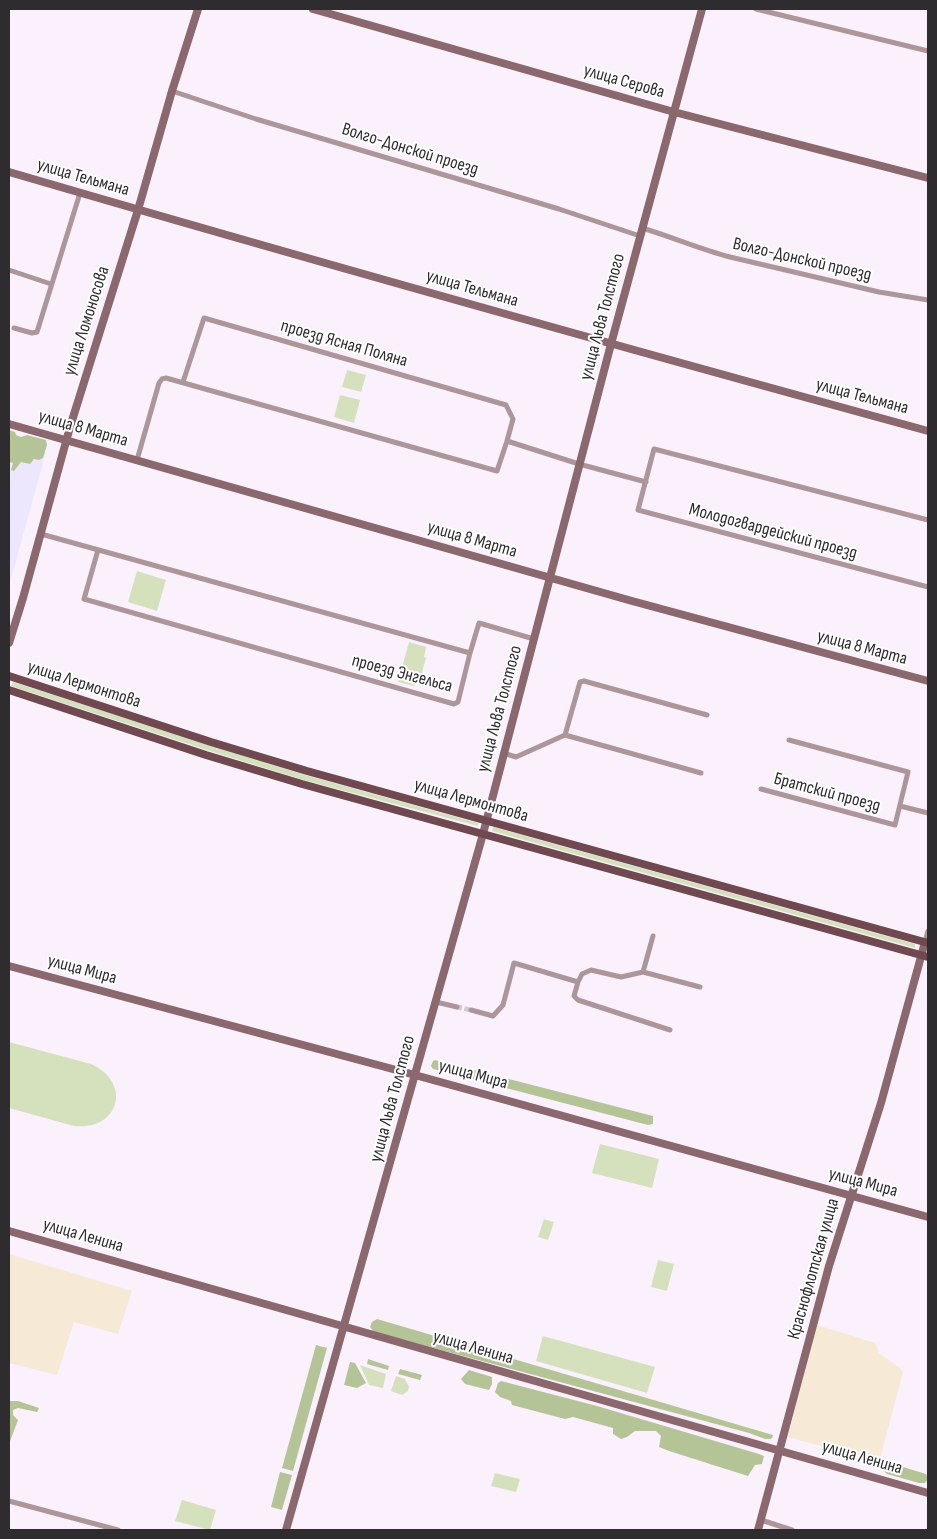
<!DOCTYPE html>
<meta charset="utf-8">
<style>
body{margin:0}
#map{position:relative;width:937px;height:1539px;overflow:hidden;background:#faf1fd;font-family:"Sofia Sans Condensed",sans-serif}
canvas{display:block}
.frame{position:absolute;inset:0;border:10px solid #2f2c30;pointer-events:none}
</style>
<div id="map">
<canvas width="937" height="1539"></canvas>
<div class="frame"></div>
</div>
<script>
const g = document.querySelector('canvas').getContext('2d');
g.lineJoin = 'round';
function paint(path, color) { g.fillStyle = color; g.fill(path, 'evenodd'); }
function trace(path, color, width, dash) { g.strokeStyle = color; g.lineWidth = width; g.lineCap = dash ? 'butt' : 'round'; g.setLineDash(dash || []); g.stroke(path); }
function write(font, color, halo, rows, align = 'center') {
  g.font = font + ' "Sofia Sans Condensed",sans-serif'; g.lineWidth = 4; g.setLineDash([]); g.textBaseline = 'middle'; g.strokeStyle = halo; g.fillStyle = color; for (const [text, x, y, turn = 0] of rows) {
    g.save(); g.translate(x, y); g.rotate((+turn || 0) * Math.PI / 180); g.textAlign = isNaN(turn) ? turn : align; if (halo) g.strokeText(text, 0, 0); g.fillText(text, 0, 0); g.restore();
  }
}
paint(new Path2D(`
 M 9,1254 L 132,1291 L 118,1334 L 74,1322 L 57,1375 L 9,1363 Z
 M 817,1325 L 875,1343 L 879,1353 L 900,1368 L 903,1372 L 879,1462 L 788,1437 Z`), '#f6e9d5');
paint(new Path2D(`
 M 9,442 L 46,452 L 9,586 Z`), '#ede7fd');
paint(new Path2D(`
 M 347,370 L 366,375 L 361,392 L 342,387 Z
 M 340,395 L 360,400 L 354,423 L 334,417 Z
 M 137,571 L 166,580 L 157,611 L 128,602 Z
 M 409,642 L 426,647 L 424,657 L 426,658 L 420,680 L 416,680 L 415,686 L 398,682 Z
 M 13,682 L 305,775 L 478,823 L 478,826 L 304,780 L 207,750 L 11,686 Z
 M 493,827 L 915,944 L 915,948 L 492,831 Z
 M 9,1042 L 91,1064 C 133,1083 119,1131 74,1126 L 9,1108 Z
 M 600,1144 L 659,1159 L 652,1188 L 592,1173 Z
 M 544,1219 L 554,1222 L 548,1240 L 538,1237 Z
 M 658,1260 L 674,1264 L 667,1291 L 651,1287 Z
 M 543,1336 L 655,1367 L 647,1393 L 536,1361 Z
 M 360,1365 L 386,1374 L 383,1388 L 369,1385 Z
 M 396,1376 L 405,1379 L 409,1387 L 408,1391 L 402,1395 L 391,1391 Z
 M 495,1473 L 520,1479 L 516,1492 L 491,1486 Z
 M 182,1500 L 216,1510 L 210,1530 L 175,1521 Z`), '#d5e1bc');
paint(new Path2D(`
 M 9,430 L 15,432 L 16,435 L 21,437 L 27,435 L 46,440 L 47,445 L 43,458 L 39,460 L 34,459 L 30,464 L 21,462 L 14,471 L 11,470 L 13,463 L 9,462 Z
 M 435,1060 L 653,1116 L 653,1124 L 648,1125 L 433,1069 L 431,1066 L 433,1061 Z
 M 377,1319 L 773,1435 L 773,1436 L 771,1439 L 765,1439 L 749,1433 L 378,1333 L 373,1331 L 370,1327 L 372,1322 Z
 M 316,1345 L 327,1348 L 293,1471 L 282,1468 Z
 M 368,1359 L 389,1366 L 388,1370 L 367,1364 Z
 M 350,1362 L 355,1363 L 366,1383 L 357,1388 L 344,1385 Z
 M 400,1369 L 422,1375 L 420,1380 L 398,1374 Z
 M 469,1370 L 492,1377 L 492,1384 L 489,1390 L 465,1384 L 461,1379 Z
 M 501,1381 L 597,1406 L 759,1454 L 764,1456 L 762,1464 L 755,1465 L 748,1476 L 669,1451 L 659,1447 L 661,1436 L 656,1431 L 635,1431 L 627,1437 L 621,1439 L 613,1434 L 613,1428 L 573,1417 L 565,1419 L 512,1405 L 511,1401 L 500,1397 L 495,1392 L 498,1383 Z
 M 9,1401 L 18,1401 L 39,1408 L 37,1412 L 18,1408 L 13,1410 L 13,1415 L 18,1420 L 9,1444 Z
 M 886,1466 L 903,1467 L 926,1474 L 928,1479 L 925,1483 L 919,1483 L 887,1474 L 884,1471 Z
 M 280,1472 L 292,1475 L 282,1510 L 271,1507 Z`), '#b5c497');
trace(new Path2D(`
 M 457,1007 L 471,1010`), '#d1cad4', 5, [5, 2.5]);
trace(new Path2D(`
 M 756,9 L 928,51
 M 172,91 L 256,119 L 559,209 L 640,236
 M 642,228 C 672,237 700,249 730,257 L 879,292 L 928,300
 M 9,270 L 51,284
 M 14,328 L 32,333 L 37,332 L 80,193
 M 183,382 L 204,318 L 506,405 L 513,419 L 507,441
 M 137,460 L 159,383 L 162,379 L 166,378 L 497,471 L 507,441 L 579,464 L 646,482
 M 928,520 L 654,449 L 638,510 L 928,587
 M 41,534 L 470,653 L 458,702 L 454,704 L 84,599 L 98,550
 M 470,653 L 479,623 L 534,639
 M 503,753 L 516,757 L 565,735
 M 701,773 L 565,735 L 580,682 L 584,681 L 707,715
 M 761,789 L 895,825 L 908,772 L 789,740
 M 900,806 L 928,813
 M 925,942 L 928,931
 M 643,972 L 653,936
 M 578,982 L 582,974 L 591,970 L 621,977 L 643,972 L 700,987
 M 436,1002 L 457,1007
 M 471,1010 L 493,1016 L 503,1005 L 514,963 L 578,982 L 574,996 L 578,1000 L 670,1030
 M 9,1501 L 118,1530
 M 761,1520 L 792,1530`), '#ad9699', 5);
trace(new Path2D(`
 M 313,9 L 674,112 L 928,178
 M 9,172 C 314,261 621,347 928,431
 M 9,424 L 632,601 L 928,681
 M 9,643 L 23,598 L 70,427 L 138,210 L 172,91 L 198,9
 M 9,966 L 415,1075 L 928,1217
 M 9,1231 L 928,1493
 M 286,1530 L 483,834 L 611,344 L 702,9
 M 758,1530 L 829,1266 L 881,1103 L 925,942`), '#8a686d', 8);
trace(new Path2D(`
 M 9,676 L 211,742 L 307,771 L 928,943
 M 9,690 L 206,755 L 302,784 L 928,957`), '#6f494f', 8);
write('18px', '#2f2c30', '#fff', [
 ["улица Серова",624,82,16],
 ["Волго-Донской проезд",410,150,17],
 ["улица Тельмана",83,178,16],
 ["Волго-Донской проезд",802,260,13],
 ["улица Тельмана",472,289,16],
 ["улица Льва Толстого",603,317,-75],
 ["улица Ломоносова",87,321,-72],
 ["проезд Ясная Поляна",344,344,16],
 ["улица Тельмана",862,397,15],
 ["улица 8 Марта",83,429,16],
 ["Молодогвардейский проезд",773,532,15],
 ["улица 8 Марта",472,540,16],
 ["улица 8 Марта",862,648,15],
 ["проезд Энгельса",402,674,15],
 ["улица Лермонтова",84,685,18],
 ["улица Льва Толстого",500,709,-75],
 ["Братский проезд",827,793,15],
 ["улица Лермонтова",471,801,16],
 ["улица Мира",82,970,15],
 ["улица Мира",473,1075,15],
 ["улица Льва Толстого",393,1099,-75],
 ["улица Мира",863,1183,15],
 ["улица Ленина",83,1236,16],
 ["Краснофлотская улица",814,1269,-74],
 ["улица Ленина",473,1348,16],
 ["улица Ленина",862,1458,16]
]);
</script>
